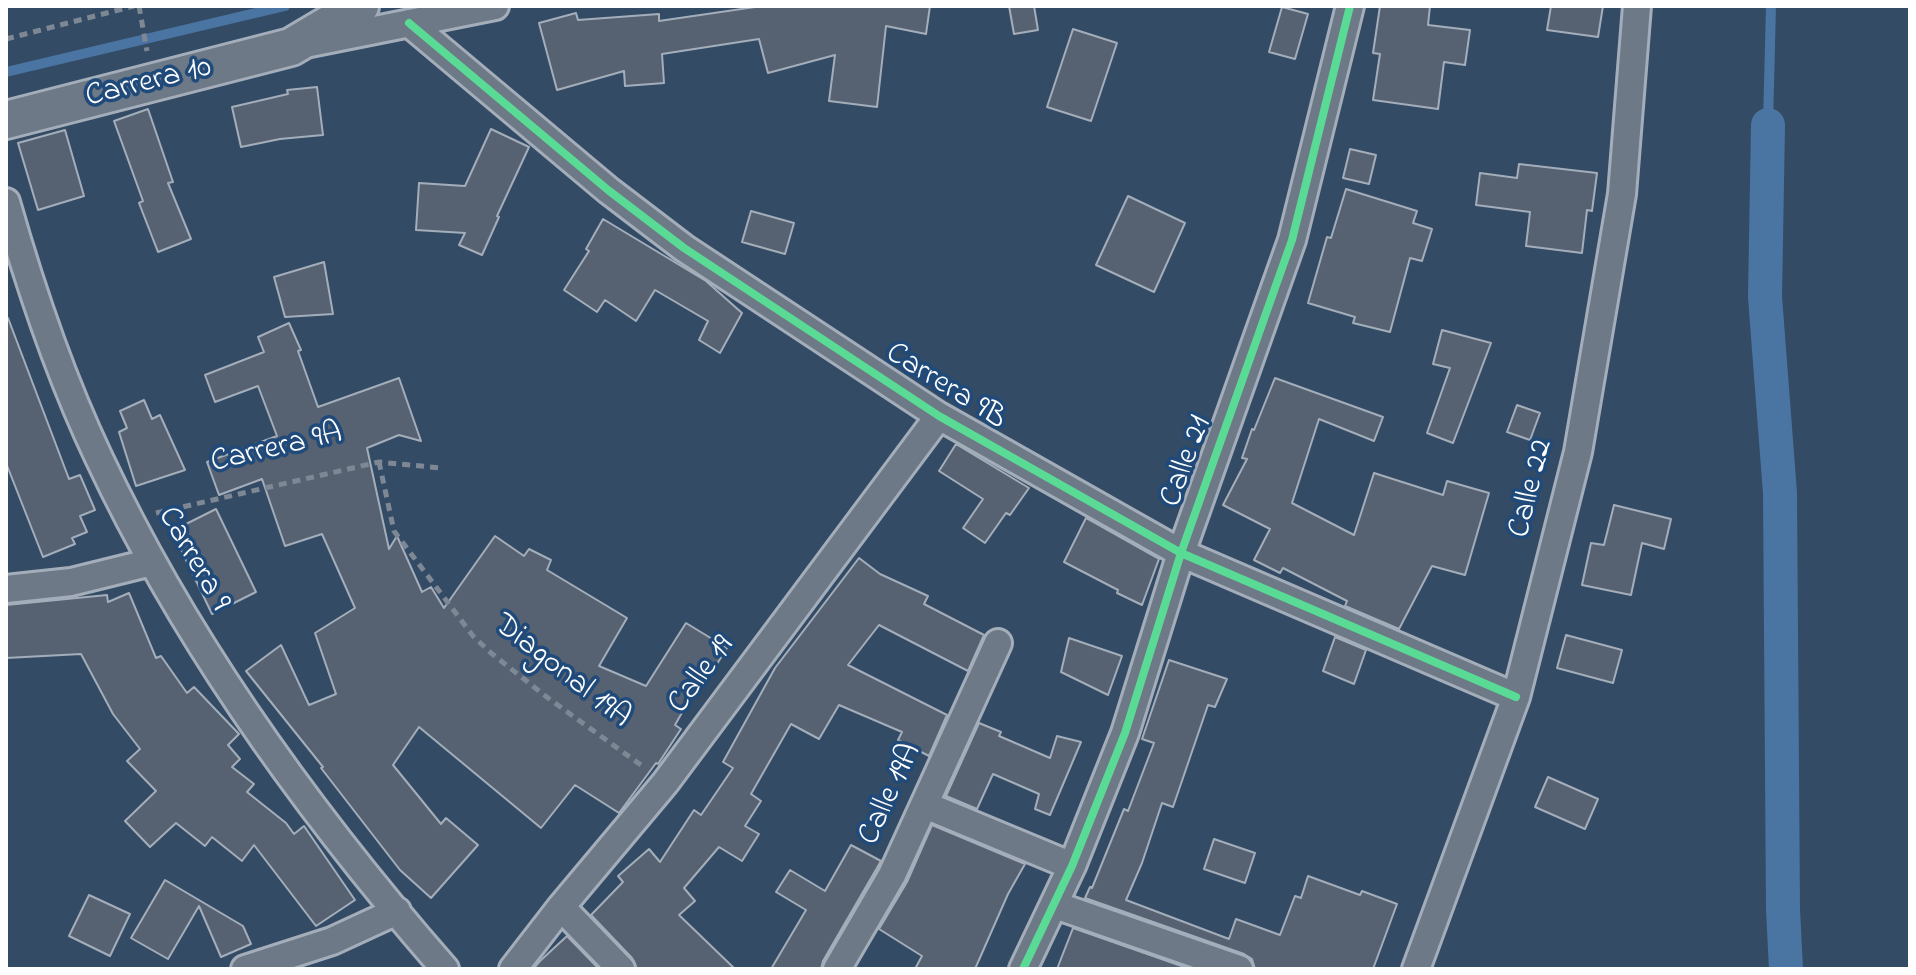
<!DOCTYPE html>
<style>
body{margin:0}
#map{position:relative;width:1916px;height:975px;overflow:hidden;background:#344b65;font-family:"Indie Flower",sans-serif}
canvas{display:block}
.frame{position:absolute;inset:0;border:8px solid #fff;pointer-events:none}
</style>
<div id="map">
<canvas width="1916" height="975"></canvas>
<div class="frame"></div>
</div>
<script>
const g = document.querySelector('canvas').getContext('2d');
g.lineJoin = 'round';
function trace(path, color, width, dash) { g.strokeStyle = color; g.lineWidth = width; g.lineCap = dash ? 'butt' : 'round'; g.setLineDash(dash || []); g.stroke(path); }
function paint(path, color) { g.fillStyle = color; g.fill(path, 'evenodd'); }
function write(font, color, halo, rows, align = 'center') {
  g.font = font + ' "Indie Flower",sans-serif'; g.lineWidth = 7; g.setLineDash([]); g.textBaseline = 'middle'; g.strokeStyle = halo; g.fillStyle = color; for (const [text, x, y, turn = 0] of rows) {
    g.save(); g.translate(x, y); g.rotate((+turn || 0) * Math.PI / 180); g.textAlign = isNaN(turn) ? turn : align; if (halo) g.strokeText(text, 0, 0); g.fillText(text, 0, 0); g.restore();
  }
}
trace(new Path2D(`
 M 6,72 L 285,6
 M 1768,125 L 1771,6`), '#4a75a2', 10);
trace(new Path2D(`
 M 1768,125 L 1765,297 L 1780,493 L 1783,909 L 1786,969`), '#4a75a2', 34);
const building = new Path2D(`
 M 762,6 L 930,6 L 926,34 L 886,26 L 877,107 L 829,101 L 835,55 L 768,73 L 759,39 L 662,54 L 664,83 L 625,86 L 624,71 L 557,90 L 539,23 L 576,13 L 578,20 L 659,14 L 659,21 Z
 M 1009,6 L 1034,6 L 1038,30 L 1014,34 Z
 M 1380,6 L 1430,6 L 1428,25 L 1470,30 L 1465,65 L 1444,62 L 1438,109 L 1373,100 L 1380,54 L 1373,53 Z
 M 1551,6 L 1603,6 L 1598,37 L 1547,30 Z
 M 1282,7 L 1308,14 L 1295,59 L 1269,52 Z
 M 1073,29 L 1117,43 L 1091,121 L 1047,107 Z
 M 317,87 L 323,135 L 280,139 L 241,147 L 232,107 L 288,94 L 287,90 Z
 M 148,109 L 173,182 L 168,183 L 191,239 L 158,252 L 139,203 L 143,201 L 114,121 Z
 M 491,129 L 529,147 L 497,216 L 499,217 L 482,255 L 459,245 L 465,233 L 416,230 L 419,183 L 465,186 Z
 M 65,130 L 84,196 L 38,210 L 18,143 Z
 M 1350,149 L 1376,155 L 1369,184 L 1343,178 Z
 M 1519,164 L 1597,173 L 1592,211 L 1587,210 L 1582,253 L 1526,246 L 1530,212 L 1476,205 L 1480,173 L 1517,178 Z
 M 1346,189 L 1417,211 L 1413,223 L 1432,229 L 1422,261 L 1410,258 L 1390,332 L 1353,323 L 1355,317 L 1308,303 L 1327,237 L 1331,238 Z
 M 1128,196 L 1185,223 L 1154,292 L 1096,265 Z
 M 751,211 L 794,223 L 785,254 L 742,242 Z
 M 603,219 L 706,281 L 742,313 L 720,353 L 699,340 L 708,321 L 655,290 L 636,321 L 605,300 L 597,312 L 564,290 L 589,251 L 586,249 Z
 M 324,262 L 333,314 L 285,317 L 274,277 Z
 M 6,318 L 8,318 L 69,479 L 80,475 L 95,510 L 80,516 L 87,532 L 72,538 L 75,544 L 43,557 L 6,463 Z
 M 289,323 L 301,350 L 298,351 L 318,407 L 399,378 L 421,441 L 399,435 L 367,448 L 389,549 L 397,536 L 422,592 L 431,587 L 444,608 L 495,536 L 524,556 L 529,549 L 551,560 L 547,570 L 627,618 L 599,666 L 646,686 L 686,623 L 727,648 L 710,675 L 705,672 L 675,725 L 681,729 L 658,764 L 656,763 L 619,813 L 575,785 L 541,828 L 419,727 L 393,765 L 441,824 L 446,818 L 478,845 L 431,898 L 400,870 L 321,768 L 323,767 L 246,671 L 281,645 L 309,705 L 336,694 L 315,633 L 355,608 L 322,534 L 285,546 L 262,479 L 219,495 L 207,462 L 277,436 L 258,386 L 215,402 L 205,375 L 264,352 L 258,337 Z
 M 1442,330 L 1491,343 L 1453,443 L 1427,433 L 1450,368 L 1433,364 Z
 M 1275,378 L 1383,417 L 1374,441 L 1319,419 L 1292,503 L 1354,535 L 1374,473 L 1443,495 L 1447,481 L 1489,493 L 1465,575 L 1432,566 L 1399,629 L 1345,606 L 1347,601 L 1283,568 L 1280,573 L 1254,560 L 1270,529 L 1223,505 L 1247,459 L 1242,458 L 1252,429 L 1254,430 Z
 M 144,400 L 152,419 L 160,415 L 185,470 L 136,486 L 119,432 L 127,428 L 120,411 Z
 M 1517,405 L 1540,413 L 1530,440 L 1507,432 Z
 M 956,444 L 1029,488 L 1010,515 L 1006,513 L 985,543 L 963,528 L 983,499 L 939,471 Z
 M 1614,505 L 1671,519 L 1664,549 L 1642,543 L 1631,595 L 1582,585 L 1591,543 L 1604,545 Z
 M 216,509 L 256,592 L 212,614 L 172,531 Z
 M 1086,518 L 1159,559 L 1142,605 L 1117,593 L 1118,590 L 1064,562 Z
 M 859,558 L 880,574 L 928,596 L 924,604 L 984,635 L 968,671 L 879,625 L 848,665 L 947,715 L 929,756 L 898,740 L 902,732 L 839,705 L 819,739 L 791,724 L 751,794 L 761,801 L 745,826 L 759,834 L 742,861 L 719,847 L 684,888 L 695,901 L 679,915 L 735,969 L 637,969 L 632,958 L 591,915 L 623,882 L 618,876 L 649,849 L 660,862 L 694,810 L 701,815 L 733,768 L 723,762 L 775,668 Z
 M 129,593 L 156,658 L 161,656 L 187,693 L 194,687 L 239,734 L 228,745 L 240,759 L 232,767 L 254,784 L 247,792 L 286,823 L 294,834 L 304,826 L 355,900 L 316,926 L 254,845 L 242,861 L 212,837 L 205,846 L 176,823 L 150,847 L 125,821 L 156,791 L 127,761 L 140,749 L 113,714 L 81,654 L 6,658 L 6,605 L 107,595 L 108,602 Z
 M 1566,635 L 1622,650 L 1613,683 L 1557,668 Z
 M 1335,637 L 1366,650 L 1354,684 L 1323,671 Z
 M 1069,638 L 1122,656 L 1108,695 L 1061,672 Z
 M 1169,660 L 1227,679 L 1215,707 L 1208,705 L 1173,807 L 1162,803 L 1142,863 L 1126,900 L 1229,939 L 1236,919 L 1280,935 L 1295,896 L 1301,898 L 1308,876 L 1360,895 L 1362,891 L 1397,904 L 1373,969 L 1255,969 L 1252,959 L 1244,954 L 1085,898 L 1090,887 L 1092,888 L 1124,809 L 1128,811 L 1154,743 L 1142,739 Z
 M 979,723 L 1001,732 L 999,736 L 1050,758 L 1057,736 L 1081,742 L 1050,815 L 1035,809 L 1039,794 L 993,774 L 977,809 L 946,796 Z
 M 1548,777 L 1598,799 L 1585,829 L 1535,807 Z
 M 932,825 L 1025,864 L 1008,894 L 975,969 L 915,969 L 922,956 L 879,929 L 907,882 Z
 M 1214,839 L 1255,853 L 1245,883 L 1204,869 Z
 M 851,845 L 881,861 L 823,961 L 821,969 L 771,969 L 806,910 L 776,892 L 790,870 L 825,891 Z
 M 165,880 L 243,926 L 251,944 L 221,957 L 199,906 L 168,959 L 131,938 Z
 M 89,895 L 130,914 L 110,956 L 69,936 Z
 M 1073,928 L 1190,969 L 1057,969 Z
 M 567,936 L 599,969 L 533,969 L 540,961 Z`);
paint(building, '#566272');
trace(building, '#a4aeba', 2);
const street = new Path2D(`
 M 409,23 L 608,190 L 684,248 L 939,416 L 1181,553 L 1516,697
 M 310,43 L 495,6
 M 6,202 C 31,290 60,376 99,458 C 185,641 312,817 445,969
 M 6,589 L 71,582 L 152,562
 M 925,805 L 1072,866
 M 1055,905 L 1239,969
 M 561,907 L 621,969
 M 245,969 L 332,941 L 397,911
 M 513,969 L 561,907 L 665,783 L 939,416
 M 837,969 L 892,875 L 998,643
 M 1023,969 L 1072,866 L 1125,733 L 1181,553 L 1292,240 L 1350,6
 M 1416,969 L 1516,697 L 1578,452 L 1622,194 L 1637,6`);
const secondary = new Path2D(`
 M 6,120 L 291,47 L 360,6`);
trace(street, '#a4aeba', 32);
trace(secondary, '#a4aeba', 42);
trace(new Path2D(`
 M 139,6 L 147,51
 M 6,39 L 134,6
 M 379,462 L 394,531 L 473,636 L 491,653 L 548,698 L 645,768
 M 156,513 L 379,462 L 441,468`), '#7e8895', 5, [8, 6]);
trace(street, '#6d7986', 26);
trace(secondary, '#6d7986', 36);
trace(new Path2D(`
 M 409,23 L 608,190 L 684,248 L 939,416 L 1181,553 L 1516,697
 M 1023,969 L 1072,866 L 1125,733 L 1181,553 L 1292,240 L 1350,6`), '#5adb95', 8);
write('32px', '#fff', '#1f4a7a', [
 ["Carrera 10",149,84,-14],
 ["Carrera 9B",945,388,32],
 ["Carrera 9A",277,450,-13],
 ["Calle 21",1188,462,-70],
 ["Calle 22",1533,489,-76],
 ["Carrera 9",192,560,60],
 ["Diagonal 19A",561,673,38],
 ["Calle 19",703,676,-53],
 ["Calle 19A",892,795,-65]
]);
</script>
